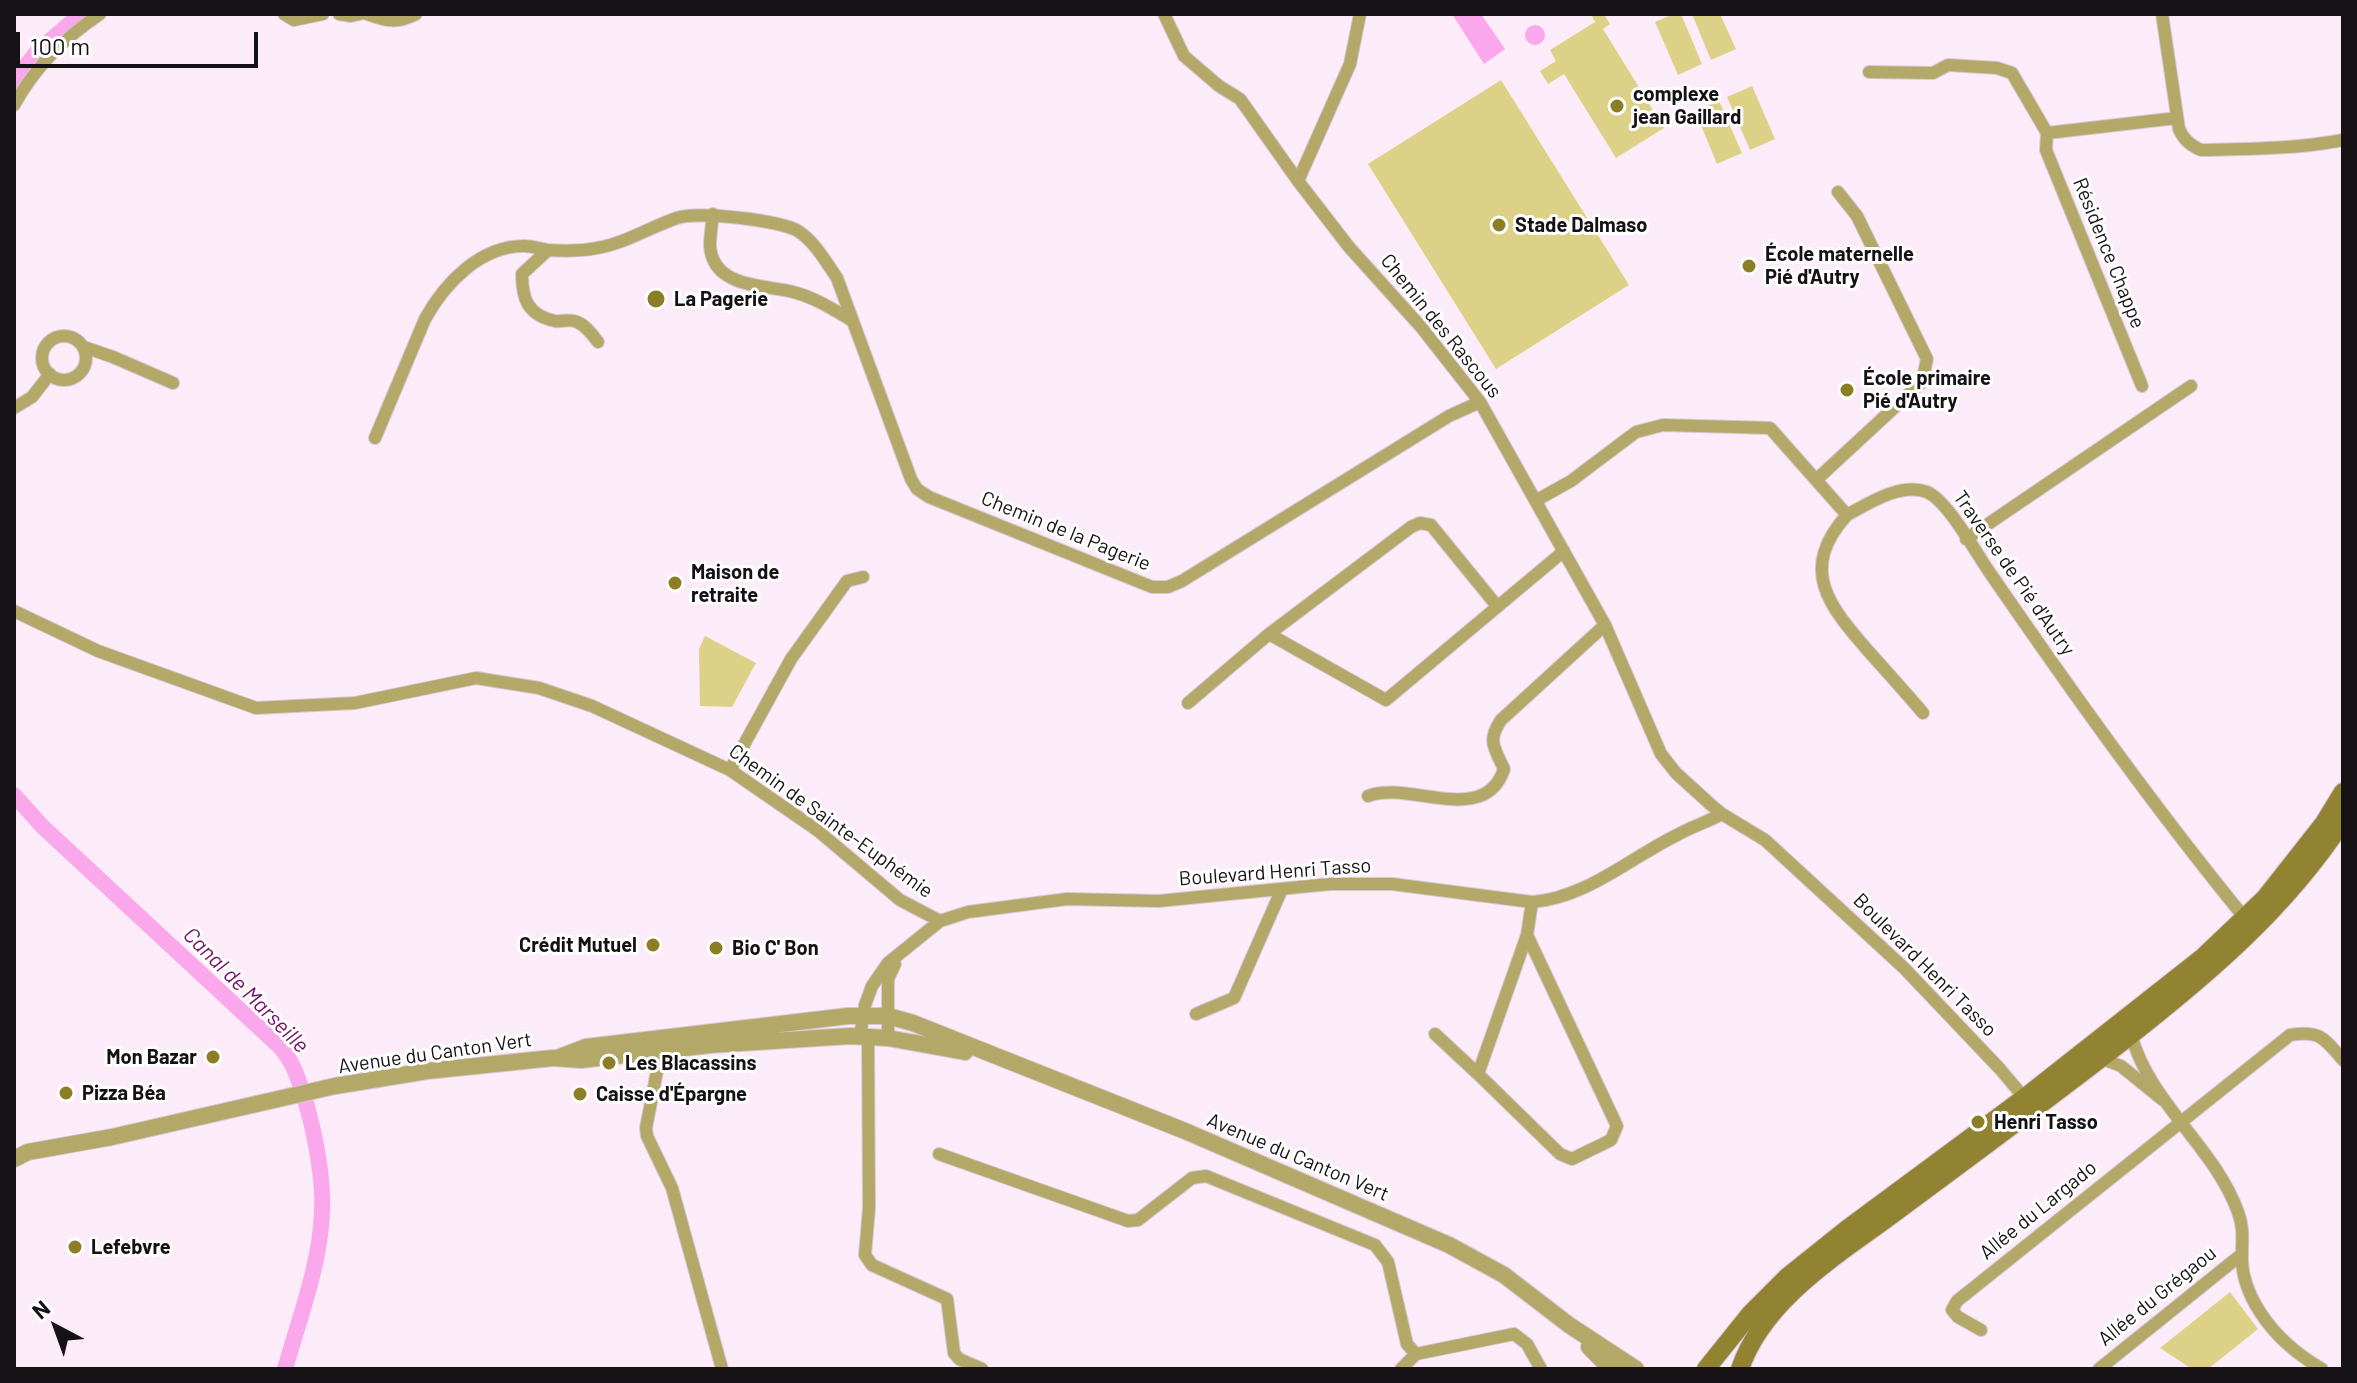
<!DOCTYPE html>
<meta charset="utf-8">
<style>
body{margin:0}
#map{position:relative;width:2357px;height:1383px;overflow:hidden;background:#fcebf8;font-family:Barlow,sans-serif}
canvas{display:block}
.frame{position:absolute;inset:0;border:16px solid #161115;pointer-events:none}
.north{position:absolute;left:16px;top:1287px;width:80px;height:80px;-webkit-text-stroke:6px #fefefe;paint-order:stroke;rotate:319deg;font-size:22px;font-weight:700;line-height:32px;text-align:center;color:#161115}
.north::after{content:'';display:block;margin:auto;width:28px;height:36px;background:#161115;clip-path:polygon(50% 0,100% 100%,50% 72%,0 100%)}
.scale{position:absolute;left:16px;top:32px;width:242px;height:36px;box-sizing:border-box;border:4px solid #161115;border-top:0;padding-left:10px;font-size:24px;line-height:28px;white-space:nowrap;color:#161115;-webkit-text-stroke:6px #fefefe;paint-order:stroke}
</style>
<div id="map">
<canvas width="2357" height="1383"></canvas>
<div class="frame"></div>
<div class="north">N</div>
<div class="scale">100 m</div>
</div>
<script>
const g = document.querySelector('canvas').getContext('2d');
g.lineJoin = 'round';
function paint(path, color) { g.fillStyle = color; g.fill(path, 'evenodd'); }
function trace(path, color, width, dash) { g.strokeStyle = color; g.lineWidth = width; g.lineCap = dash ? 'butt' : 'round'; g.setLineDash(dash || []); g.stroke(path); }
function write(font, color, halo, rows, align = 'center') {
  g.font = font + ' Barlow,sans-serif'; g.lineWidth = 6; g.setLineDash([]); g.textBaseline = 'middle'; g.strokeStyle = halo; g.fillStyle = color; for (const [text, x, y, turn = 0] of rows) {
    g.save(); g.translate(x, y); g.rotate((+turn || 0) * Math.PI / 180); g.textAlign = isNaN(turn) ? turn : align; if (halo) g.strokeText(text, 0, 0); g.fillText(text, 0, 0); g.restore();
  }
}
paint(new Path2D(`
 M 1591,14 L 1604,14 L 1610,24 L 1603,29 L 1664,128 L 1616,158 L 1564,74 L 1548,84 L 1540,71 L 1556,61 L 1550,50 L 1595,22 Z
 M 1673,14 L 1681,14 L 1702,64 L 1678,75 L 1655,22 Z
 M 1692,14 L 1720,14 L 1736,49 L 1711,60 Z
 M 1501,80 L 1629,285 L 1496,369 L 1368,164 Z
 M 1752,86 L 1775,139 L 1750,150 L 1727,97 Z
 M 1719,101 L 1742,153 L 1717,164 L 1695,111 Z
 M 705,636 L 756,663 L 732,707 L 700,706 L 699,649 Z
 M 2230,1292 L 2258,1329 L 2208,1369 L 2192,1369 L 2160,1348 Z`), '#ddd188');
paint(new Path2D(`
 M 1452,14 L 1481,14 L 1505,49 L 1484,64 Z
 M1525 35a10 10 0 1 1 20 0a10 10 0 1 1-20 0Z`), '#faa7eb');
trace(new Path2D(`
 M 14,81 L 37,52 L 81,14
 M 14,795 L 43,827 L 280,1047 C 295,1064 299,1082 306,1103 C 315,1134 324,1180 322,1213 C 320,1265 299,1319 285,1369`), '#faa7eb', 16);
const minor = new Path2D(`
 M 284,14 L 294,20 L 323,14
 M 339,14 L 351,16 L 360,14
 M 367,14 C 386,21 397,24 416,14
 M 1164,14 L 1184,56 L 1219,86 L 1240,99 L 1298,181 L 1349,247 L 1421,327 L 1480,402 L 1605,625 L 1661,754 L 1676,773 L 1710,804 L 1722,814 L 1765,840 L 1904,968 L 2000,1069 L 2027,1101
 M 2162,14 L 2179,129 C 2184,140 2190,145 2201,150 C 2249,149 2296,149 2343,140
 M 1869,72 L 1933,73 L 1948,65 L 1997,68 L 2012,73 L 2047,133 L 2177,118
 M 14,105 C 35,67 64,38 100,14
 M 2047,133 L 2046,150 L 2142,386
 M 1298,181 L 1350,64 L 1360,14
 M 713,214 C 712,224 710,236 710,246 C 713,286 759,285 789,291 C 812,296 831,308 851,320
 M 548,250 L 522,274 C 522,298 527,315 555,321 C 561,322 568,319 574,321 C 584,323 592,334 598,342
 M42 358a22 22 0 1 1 44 0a22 22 0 1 1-44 0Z
 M 84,347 L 113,357 L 173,383
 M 14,408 L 32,397 L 50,374
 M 375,438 L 425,319 C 445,283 480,246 524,246 C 532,246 540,249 548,250 C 563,251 582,251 597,248 C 626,243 650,227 677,218 C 697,211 780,220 798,231 C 815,242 826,262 837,278 L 911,479 L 917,489 L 929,497 L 1152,587 L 1168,587 L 1182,581 L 1449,416 L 1480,402
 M 1816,480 L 1922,382 L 1927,359 L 1857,216 L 1838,192
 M 1537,500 L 1571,481 L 1636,432 L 1663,425 L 1770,428 L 1847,515 C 1869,503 1901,482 1927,492 C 1948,501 1976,553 1990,573 C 2072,692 2156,810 2248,922
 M 1847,515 C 1797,570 1830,607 1870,653 C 1888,673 1906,693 1923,713
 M 1966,539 L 2191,386
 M 14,611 L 98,651 L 256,708 L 355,703 L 476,678 L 539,688 L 592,706 L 730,770 L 817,830 L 900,900 L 940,921
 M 1269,634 L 1386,700 L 1564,551
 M 1188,703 L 1269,634 L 1411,527 L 1420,523 L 1431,525 L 1497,606
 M 730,770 L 791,659 L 847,581 L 863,577
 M 1368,796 C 1408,780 1485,828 1504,769 C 1494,747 1487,741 1501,720 L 1605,625
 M 1527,935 L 1617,1126 L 1611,1140 L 1572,1159 L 1560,1154 L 1478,1074 L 1527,935 L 1532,902
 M 1196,1014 L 1234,998 L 1282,889
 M 1435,1034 L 1478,1074
 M 2125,1034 L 2131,1034 C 2149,1103 2214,1146 2238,1212 C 2244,1229 2242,1237 2242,1254 C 2241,1275 2249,1295 2260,1312 C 2276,1337 2296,1354 2322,1369
 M 860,1036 L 865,1005 L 872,986 L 888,963 L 940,921 L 968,912 L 1067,899 L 1159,901 L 1330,884 L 1392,884 L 1532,902 C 1586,898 1630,858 1677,835 C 1691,827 1707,822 1722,814
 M 868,1037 L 869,1208 L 865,1255 L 872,1265 L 947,1299 L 954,1353 L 959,1359 L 982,1369
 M 888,1038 L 888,979 L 895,964
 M 654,1047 L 657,1071 L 646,1128 L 647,1136 L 672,1188 L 722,1369
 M 2101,1054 L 2100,1058 L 2121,1066 L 2163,1100
 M 939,1154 L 1128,1221 L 1138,1220 L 1192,1178 L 1206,1176 L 1375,1245 L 1388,1262 L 1407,1344 L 1416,1354
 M 1981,1330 L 1958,1317 L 1952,1310 L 1957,1301 L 2290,1035 C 2320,1030 2324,1038 2343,1060
 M 1401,1369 L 1416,1354 L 1514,1334 L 1527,1344 L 1541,1369
 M 2099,1369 L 2242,1254`);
const tertiary = new Path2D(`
 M 560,1057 L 586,1047 L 848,1016 L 888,1016 L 913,1023 L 1185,1131 L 1449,1245 L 1504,1275 L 1569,1325 L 1636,1369
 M 14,1159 L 28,1152 L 112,1137 L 335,1086 L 427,1071 L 553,1058 L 581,1060 L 710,1045 L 850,1036 L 888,1038 L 965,1052
 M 1589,1347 L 1611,1369`);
const secondary = new Path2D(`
 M 1706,1369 L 1751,1313 L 1787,1277 L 1847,1229 L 2024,1098 L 2203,957 L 2265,898 L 2324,823 L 2343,792
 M 1740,1369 C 1762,1303 1831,1259 1885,1220 C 1917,1196 1950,1172 1982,1148 C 2029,1113 2076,1078 2122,1042 C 2205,977 2285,910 2343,821`);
trace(minor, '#d7c8d4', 14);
trace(tertiary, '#d7c8d4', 18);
trace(secondary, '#d7c8d4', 20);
trace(minor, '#b3a868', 12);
trace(tertiary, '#b3a868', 16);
trace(secondary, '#918332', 18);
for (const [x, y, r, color] of [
 [1617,106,8,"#8d7e25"],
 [1499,225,8,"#8d7e25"],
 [1749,266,8,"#8d7e25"],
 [656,299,10,"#8d7e25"],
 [1847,390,8,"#8d7e25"],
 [675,583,8,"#8d7e25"],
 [653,945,8,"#8d7e25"],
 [716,948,8,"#8d7e25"],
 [213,1057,8,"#8d7e25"],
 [609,1063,8,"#8d7e25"],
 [66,1093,8,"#8d7e25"],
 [580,1094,8,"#8d7e25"],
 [1978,1122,8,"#8d7e25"],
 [75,1247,8,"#8d7e25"]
]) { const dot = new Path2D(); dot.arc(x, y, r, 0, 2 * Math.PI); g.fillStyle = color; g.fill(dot); trace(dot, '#fefefe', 3); }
write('bold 20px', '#161115', '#fefefe', [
 ["complexe",1633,94],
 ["jean Gaillard",1633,117],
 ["Stade Dalmaso",1515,225],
 ["École maternelle",1765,254],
 ["Pié d'Autry",1765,277],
 ["La Pagerie",674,299],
 ["École primaire",1863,378],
 ["Pié d'Autry",1863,401],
 ["Maison de",691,572],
 ["retraite",691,595],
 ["Crédit Mutuel",637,945,"right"],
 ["Bio C' Bon",732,948],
 ["Mon Bazar",197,1057,"right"],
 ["Les Blacassins",625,1063],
 ["Pizza Béa",82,1093],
 ["Caisse d'Épargne",596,1094],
 ["Henri Tasso",1994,1122],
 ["Lefebvre",91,1247]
], 'left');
write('20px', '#161115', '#fefefe', [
 ["Résidence Chappe",2109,253,68],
 ["Chemin des Rascous",1441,326,51],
 ["Chemin de la Pagerie",1066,531,22],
 ["Traverse de Pié d'Autry",2014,573,55],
 ["Chemin de Sainte-Euphémie",831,821,36],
 ["Boulevard Henri Tasso",1275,872,-4],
 ["Boulevard Henri Tasso",1925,965,45],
 ["Avenue du Canton Vert",435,1053,-8],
 ["Avenue du Canton Vert",1298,1157,23],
 ["Allée du Largado",2038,1210,-39],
 ["Allée du Grégaou",2157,1296,-39]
]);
write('italic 22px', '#721167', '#fefefe', [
 ["Canal de Marseille",246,990,45]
]);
</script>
